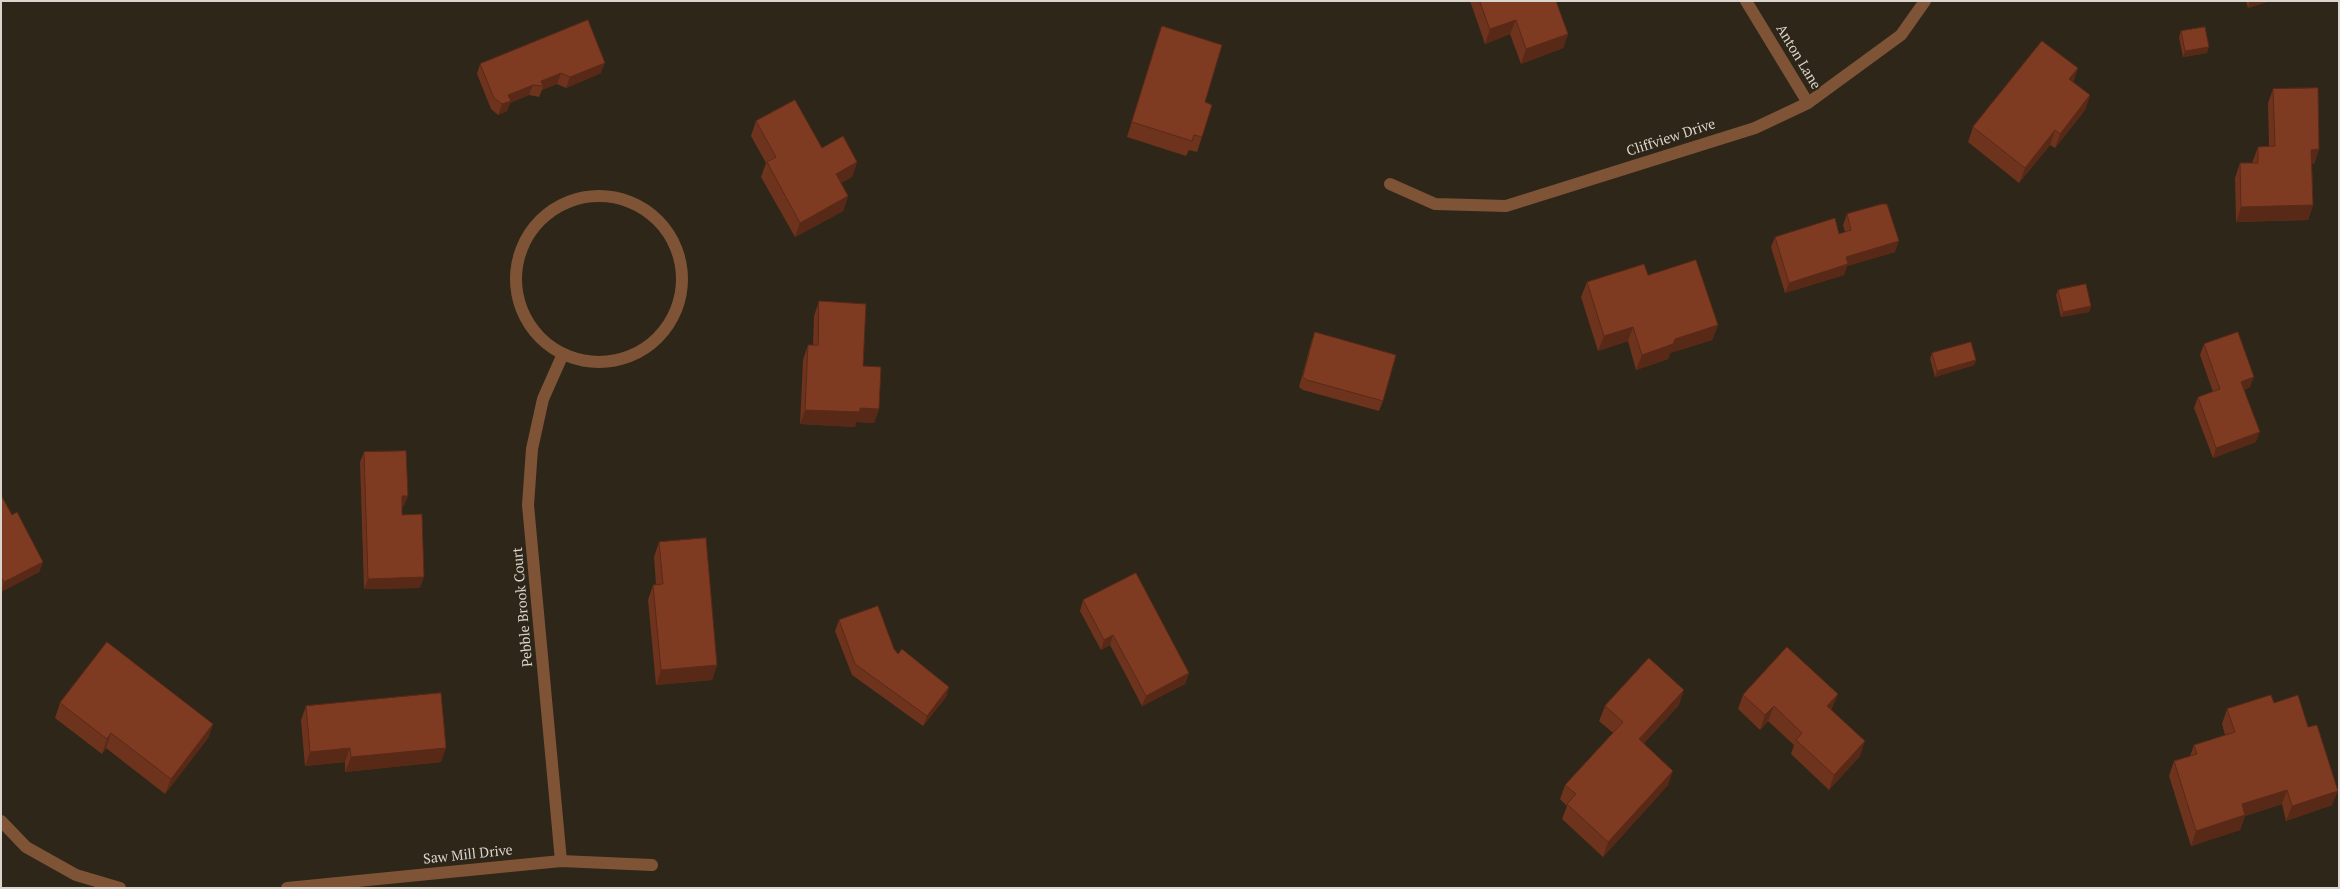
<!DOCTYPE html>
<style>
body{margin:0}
#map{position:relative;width:2340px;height:889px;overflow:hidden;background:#2e2618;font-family:"PT Serif",serif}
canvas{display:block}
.frame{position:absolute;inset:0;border:2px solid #dbd6cd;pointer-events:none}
</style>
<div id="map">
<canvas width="2340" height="889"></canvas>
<div class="frame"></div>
</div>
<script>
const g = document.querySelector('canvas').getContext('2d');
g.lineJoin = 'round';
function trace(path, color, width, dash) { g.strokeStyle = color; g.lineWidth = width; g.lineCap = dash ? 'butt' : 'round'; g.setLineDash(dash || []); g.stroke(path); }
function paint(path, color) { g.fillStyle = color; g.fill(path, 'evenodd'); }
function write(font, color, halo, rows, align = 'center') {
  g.font = font + ' "PT Serif",serif'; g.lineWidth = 4.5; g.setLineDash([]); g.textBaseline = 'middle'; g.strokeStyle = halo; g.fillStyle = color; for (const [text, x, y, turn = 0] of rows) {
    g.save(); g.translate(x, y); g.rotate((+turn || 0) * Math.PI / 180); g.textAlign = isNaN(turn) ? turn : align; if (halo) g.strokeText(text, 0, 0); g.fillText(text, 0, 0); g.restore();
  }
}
trace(new Path2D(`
 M 1746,1 L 1808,103
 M 1390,184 L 1435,204 L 1506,206 L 1755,128 L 1808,103 L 1901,35 L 1925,1
 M516 279a83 83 0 1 1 166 0a83 83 0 1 1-166 0Z
 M 1,821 L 26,847 L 76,875 L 120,888
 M 561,861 L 528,505 L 532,449 L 543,399 L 563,354
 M 287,888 L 561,861 L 652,865`), '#7f5436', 12);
paint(new Path2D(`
 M 1470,1 L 1556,1 L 1568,34 L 1563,48 L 1521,64 L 1510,34 L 1485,44 Z
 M 2246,1 L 2270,1 L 2248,8 Z
 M 1162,26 L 1205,102 L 1202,137 L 1197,152 L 1189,150 L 1186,156 L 1127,137 L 1157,40 Z
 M 2181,31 L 2207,53 L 2183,57 L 2179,37 Z
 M 480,64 L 601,73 L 566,88 L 557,84 L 542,90 L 539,97 L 529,95 L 510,103 L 507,111 L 498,115 L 491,109 L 477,74 Z
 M 2078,68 L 2073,82 L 2090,95 L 2085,110 L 2055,148 L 2050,145 L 2019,183 L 1968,142 L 1973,127 Z
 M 2273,89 L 2319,149 L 2314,164 L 2312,164 L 2313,205 L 2308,220 L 2236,222 L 2235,178 L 2240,163 L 2252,163 L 2258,147 L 2269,146 L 2268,103 Z
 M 756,121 L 857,162 L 852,177 L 841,183 L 848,196 L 843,211 L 795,237 L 761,177 L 766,163 L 751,136 Z
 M 1847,214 L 1895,252 L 1847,266 L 1844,275 L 1785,293 L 1771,247 L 1775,237 L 1839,234 L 1845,232 L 1843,225 Z
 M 1648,275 L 1718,325 L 1712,340 L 1670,353 L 1668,359 L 1636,370 L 1628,341 L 1598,351 L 1581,297 L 1587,282 Z
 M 2058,290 L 2091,306 L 2089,312 L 2061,317 L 2056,295 Z
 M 819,301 L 863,366 L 879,409 L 874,423 L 856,422 L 855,427 L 800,424 L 803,360 L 808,345 L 813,345 L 814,316 Z
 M 1315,332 L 1383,401 L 1379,411 L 1303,390 L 1299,387 L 1311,343 Z
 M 2204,344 L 2250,387 L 2244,390 L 2256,442 L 2213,458 L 2194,408 L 2198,397 L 2213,392 L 2200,355 Z
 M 1932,353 L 1976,360 L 1974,365 L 1935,377 L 1930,359 Z
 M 364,452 L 404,506 L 402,506 L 402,515 L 420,588 L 364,589 L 360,462 Z
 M 1,495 L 12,515 L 43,562 L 39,572 L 1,592 Z
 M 659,542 L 717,665 L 712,680 L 656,685 L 648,600 L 653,585 L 656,585 L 654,557 Z
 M 1083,600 L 1189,673 L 1185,684 L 1142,706 L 1110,645 L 1101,650 L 1080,611 Z
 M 839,620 L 894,649 L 898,654 L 949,687 L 946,697 L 923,726 L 852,675 L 835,631 Z
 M 1838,694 L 1831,710 L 1860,756 L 1829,790 L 1791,754 L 1794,745 L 1768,721 L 1760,730 L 1738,709 L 1743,695 Z
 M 60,703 L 213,724 L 208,738 L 165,794 L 106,748 L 102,754 L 55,718 Z
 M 2274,703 L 2332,805 L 2286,821 L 2282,804 L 2245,816 L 2240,830 L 2191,846 L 2169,776 L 2174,761 L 2190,756 L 2194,745 L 2225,735 L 2222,724 L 2227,709 Z
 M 1679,705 L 1644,743 L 1668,785 L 1603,857 L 1562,819 L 1567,806 L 1560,799 L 1565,785 L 1613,733 L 1599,721 L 1605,706 Z
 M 306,706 L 441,762 L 345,772 L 345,762 L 305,766 L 301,720 Z`), '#6d331d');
paint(new Path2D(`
 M 2250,1 L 2270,1 L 2248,8 Z
 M 1516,20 L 1510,34 L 1485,44 L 1490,29 Z
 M 1568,34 L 1563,48 L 1521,64 L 1526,49 Z
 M 2209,47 L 2207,53 L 2183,57 L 2185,51 Z
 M 605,63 L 601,73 L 566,88 L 570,77 Z
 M 2078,68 L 2072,83 L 2069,79 Z
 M 561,73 L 557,84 L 542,90 L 543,86 L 541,81 Z
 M 533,85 L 529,95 L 510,103 L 507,111 L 498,115 L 502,104 L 508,95 Z
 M 2090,95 L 2085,110 L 2055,148 L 2060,134 Z
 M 2055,130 L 2050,145 L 2019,183 L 2025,168 Z
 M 2319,149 L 2314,164 L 2306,164 L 2311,150 Z
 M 857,162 L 852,177 L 831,189 L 836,174 Z
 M 848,196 L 843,211 L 795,237 L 800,223 Z
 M 2313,205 L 2308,220 L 2236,222 L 2241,207 Z
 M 1899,241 L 1895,252 L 1847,266 L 1844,275 L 1785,293 L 1789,283 L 1846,257 Z
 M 2091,306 L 2089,312 L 2061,317 L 2063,312 Z
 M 1718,325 L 1712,340 L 1670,353 L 1668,359 L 1636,370 L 1642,355 L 1675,339 Z
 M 1633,327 L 1628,341 L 1598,351 L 1604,336 Z
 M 1976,360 L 1974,365 L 1935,377 L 1937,371 Z
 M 2254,377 L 2250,387 L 2237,392 L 2241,382 Z
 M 860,408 L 879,409 L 874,423 L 856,422 L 855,427 L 800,424 L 805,410 Z
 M 2260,432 L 2256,442 L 2213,458 L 2216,448 Z
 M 402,496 L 408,496 L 404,506 L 398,506 Z
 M 43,562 L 39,572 L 1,592 L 4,582 Z
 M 424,577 L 420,588 L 364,589 L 368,579 Z
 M 1113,635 L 1110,645 L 1101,650 L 1104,640 Z
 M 717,665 L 712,680 L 656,685 L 661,670 Z
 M 1189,673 L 1185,684 L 1142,706 L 1146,696 Z
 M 949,687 L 946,697 L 923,726 L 927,716 Z
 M 1684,690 L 1679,705 L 1634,753 L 1639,739 Z
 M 1838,694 L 1832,708 L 1821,720 L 1827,706 Z
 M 1774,706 L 1768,721 L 1760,730 L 1765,715 Z
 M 213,724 L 208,738 L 165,794 L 171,779 Z
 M 111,733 L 106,748 L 102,754 L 107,739 Z
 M 1865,741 L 1860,756 L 1829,790 L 1834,775 Z
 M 350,748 L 345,762 L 305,766 L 310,752 Z
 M 446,748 L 441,762 L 345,772 L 351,757 Z
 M 1673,771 L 1668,785 L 1603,857 L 1608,842 Z
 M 2287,790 L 2282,804 L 2245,816 L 2240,830 L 2191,846 L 2196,831 L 2242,804 Z
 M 2338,791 L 2332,805 L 2286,821 L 2292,806 Z`), '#592918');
const building = new Path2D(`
 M 1480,1 L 1556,1 L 1568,34 L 1526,49 L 1516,20 L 1490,29 Z
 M 588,20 L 605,63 L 570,77 L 561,73 L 541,81 L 543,86 L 533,85 L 508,95 L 511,101 L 502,104 L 494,98 L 480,64 Z
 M 1162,26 L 1222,45 L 1205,102 L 1212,105 L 1202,137 L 1194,135 L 1192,141 L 1132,122 Z
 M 2205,27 L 2209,47 L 2185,51 L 2181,31 Z
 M 2042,41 L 2078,68 L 2069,79 L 2090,95 L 2060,134 L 2055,130 L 2025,168 L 1973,127 Z
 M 2318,88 L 2319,149 L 2311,150 L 2313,205 L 2241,207 L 2240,163 L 2258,163 L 2258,147 L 2275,146 L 2273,89 Z
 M 795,100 L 822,148 L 843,136 L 857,162 L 836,174 L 848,196 L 800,223 L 767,162 L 776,157 L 756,121 Z
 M 1882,204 L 1887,204 L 1899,241 L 1846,257 L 1848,264 L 1789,283 L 1775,237 L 1835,218 L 1839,234 L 1851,230 L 1847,214 Z
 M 1696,260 L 1718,325 L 1675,339 L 1673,344 L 1642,355 L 1633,327 L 1604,336 L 1587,282 L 1644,264 L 1648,275 Z
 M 2086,284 L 2091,306 L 2063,312 L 2058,290 Z
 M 819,301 L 866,304 L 863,366 L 881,367 L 879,409 L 860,408 L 860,412 L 805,410 L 808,345 L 818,345 Z
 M 1315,332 L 1396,355 L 1383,401 L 1307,380 L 1303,377 Z
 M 2238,332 L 2254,377 L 2241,382 L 2260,432 L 2216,448 L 2198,397 L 2220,389 L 2204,344 Z
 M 1971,342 L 1976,360 L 1937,371 L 1932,353 Z
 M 406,451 L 408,496 L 402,496 L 402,515 L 422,514 L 424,577 L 368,579 L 364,452 Z
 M 1,495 L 12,515 L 17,512 L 43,562 L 4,582 L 1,577 Z
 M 706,538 L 717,665 L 661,670 L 653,585 L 663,584 L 659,542 Z
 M 1136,573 L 1189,673 L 1146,696 L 1113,635 L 1104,640 L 1083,600 Z
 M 878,606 L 894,649 L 898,654 L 902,649 L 949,687 L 927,716 L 855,664 L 839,620 Z
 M 107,642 L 213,724 L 171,779 L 111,733 L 107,739 L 60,703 Z
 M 1787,647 L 1838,694 L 1827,706 L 1865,741 L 1834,775 L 1796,740 L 1802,733 L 1774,706 L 1765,715 L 1743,695 Z
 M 1649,658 L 1684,690 L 1639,739 L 1673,771 L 1608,842 L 1567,804 L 1576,794 L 1565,785 L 1623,722 L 1605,706 Z
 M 441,693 L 446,748 L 351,757 L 350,748 L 310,752 L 306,706 Z
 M 2271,695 L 2274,703 L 2298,695 L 2308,727 L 2317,725 L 2338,791 L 2292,806 L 2287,790 L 2242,804 L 2245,815 L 2196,831 L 2174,761 L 2197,754 L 2194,745 L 2235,732 L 2227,709 Z`);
paint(building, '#7f3b22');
trace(building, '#592918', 1);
write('14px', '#dbd6cd', '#2e2618', [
 ["Anton Lane",1798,57,59],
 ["Cliffview Drive",1671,138,-18],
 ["Pebble Brook Court",523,607,-95],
 ["Saw Mill Drive",468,855,-6]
]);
</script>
